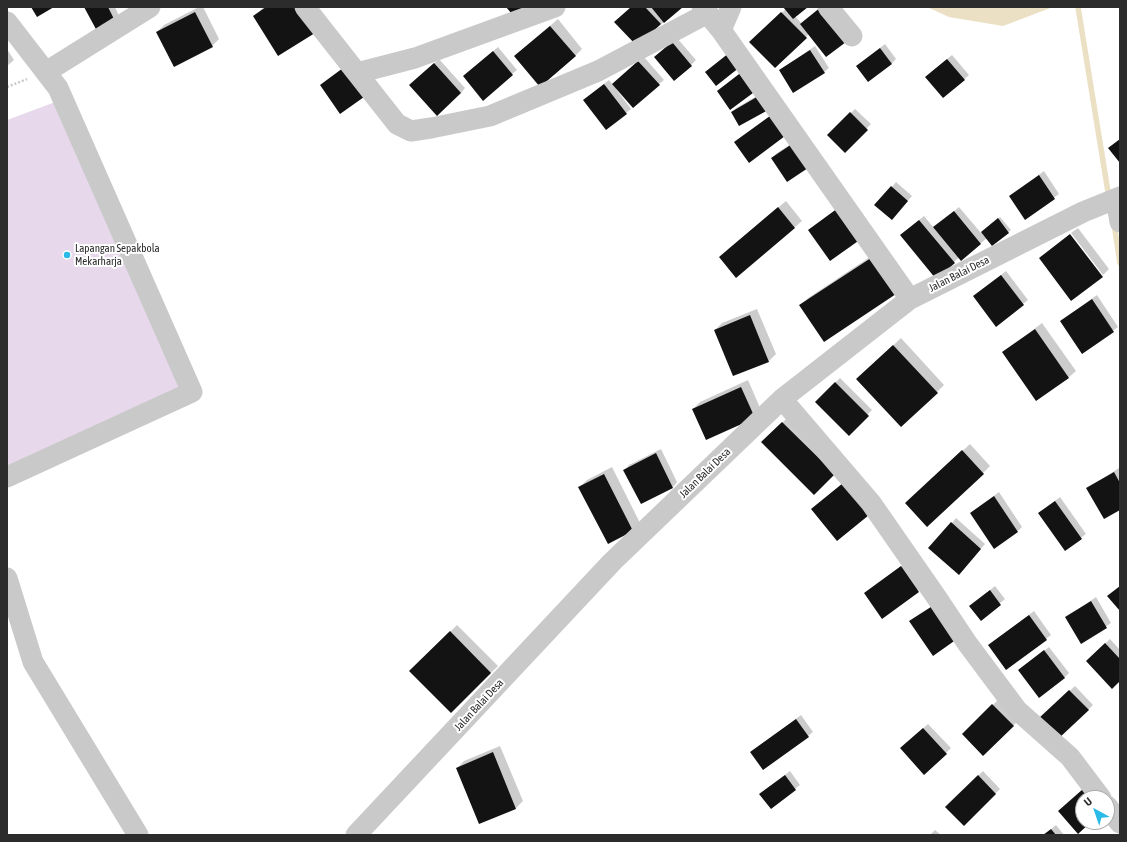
<!DOCTYPE html>
<style>
body{margin:0}
#map{position:relative;width:1127px;height:842px;overflow:hidden;background:#fff;font-family:"Asap Condensed",sans-serif}
canvas{display:block}
.frame{position:absolute;inset:0;border:8px solid #2c2c2c;pointer-events:none}
.north{position:absolute;left:1075px;top:790px;width:40px;height:40px;box-sizing:border-box;background:#fff;border:1px solid #ababab;border-radius:50%;rotate:320deg;font-size:11px;font-weight:700;line-height:16px;text-align:center;color:#2c2c2c}
.north::after{content:'';display:block;margin:auto;width:14px;height:18px;background:#29bae8;clip-path:polygon(50% 0,100% 100%,50% 72%,0 100%)}
</style>
<div id="map">
<canvas width="1127" height="842"></canvas>
<div class="frame"></div>
<div class="north">U</div>
</div>
<script>
const g = document.querySelector('canvas').getContext('2d');
g.lineJoin = 'round';
function paint(path, color) { g.fillStyle = color; g.fill(path, 'evenodd'); }
function trace(path, color, width, dash) { g.strokeStyle = color; g.lineWidth = width; g.lineCap = dash ? 'butt' : 'round'; g.setLineDash(dash || []); g.stroke(path); }
function write(font, color, halo, rows, align = 'center') {
  g.font = font + ' "Asap Condensed",sans-serif'; g.lineWidth = 4; g.setLineDash([]); g.textBaseline = 'middle'; g.strokeStyle = halo; g.fillStyle = color; for (const [text, x, y, turn = 0] of rows) {
    g.save(); g.translate(x, y); g.rotate((+turn || 0) * Math.PI / 180); g.textAlign = isNaN(turn) ? turn : align; if (halo) g.strokeText(text, 0, 0); g.fillText(text, 0, 0); g.restore();
  }
}
paint(new Path2D(`
 M 58,101 L 186,390 L 7,475 L 7,120 Z`), '#e7d9eb');
paint(new Path2D(`
 M 927,7 L 1053,7 L 1003,26 L 949,17 Z`), '#ebe0c4');
paint(new Path2D(`
 M 85,7 L 115,7 L 119,16 L 97,30 Z
 M 199,7 L 203,7 L 219,39 L 212,46 L 157,32 L 164,25 Z
 M 264,7 L 310,7 L 254,16 Z
 M 632,7 L 681,7 L 637,45 Z
 M 784,7 L 807,7 L 795,16 L 801,23 L 821,7 L 809,34 L 775,67 L 755,37 L 786,9 Z
 M 558,19 L 582,49 L 575,56 L 523,49 Z
 M 677,38 L 696,60 L 691,65 L 655,58 Z
 M 885,44 L 896,59 L 891,64 L 857,66 Z
 M 815,46 L 829,68 L 824,72 L 780,70 Z
 M 498,47 L 517,70 L 512,74 L 469,72 Z
 M 7,49 L 14,60 L 7,66 Z
 M 952,55 L 969,75 L 944,97 L 931,72 Z
 M 644,57 L 664,80 L 659,84 L 616,89 L 631,109 L 626,113 L 584,100 L 609,80 L 613,85 Z
 M 439,59 L 465,88 L 461,93 L 415,80 Z
 M 767,90 L 774,103 L 732,112 L 736,108 Z
 M 855,109 L 871,124 L 845,151 L 829,135 Z
 M 775,112 L 789,131 L 735,142 L 740,138 Z
 M 797,140 L 807,168 L 772,158 L 777,153 Z
 M 1044,171 L 1059,194 L 1026,218 L 1010,196 Z
 M 896,182 L 912,196 L 896,214 L 892,187 Z
 M 786,201 L 802,221 L 736,277 L 727,250 Z
 M 959,207 L 981,233 L 1000,217 L 1011,230 L 992,245 L 987,238 L 961,260 L 959,257 L 954,262 L 906,231 L 924,216 L 934,228 Z
 M 1078,228 L 1109,269 L 1103,275 L 1071,233 Z
 M 879,251 L 895,294 L 801,306 L 808,298 Z
 M 1006,271 L 1028,300 L 996,325 L 979,292 Z
 M 1097,295 L 1118,327 L 1082,352 L 1061,321 Z
 M 757,309 L 776,354 L 769,361 L 733,375 L 715,330 L 722,323 Z
 M 1042,323 L 1076,371 L 1068,378 L 1003,353 Z
 M 901,338 L 944,385 L 937,392 L 865,372 Z
 M 840,378 L 872,410 L 849,434 L 816,402 Z
 M 748,380 L 761,410 L 754,417 L 693,409 L 700,402 Z
 M 790,415 L 841,466 L 763,442 Z
 M 970,444 L 990,466 L 983,473 L 914,496 Z
 M 661,449 L 677,482 L 673,487 L 641,502 L 625,470 L 629,465 Z
 M 612,467 L 640,523 L 633,530 L 580,487 L 587,480 Z
 M 1119,468 L 1120,470 L 1120,509 L 1087,489 Z
 M 999,492 L 1022,527 L 1018,531 L 971,513 Z
 M 1060,497 L 1086,534 L 1065,550 L 1039,513 Z
 M 956,518 L 985,544 L 963,569 L 952,523 Z
 M 906,563 L 923,587 L 882,617 L 870,589 Z
 M 995,586 L 1005,599 L 981,619 L 975,602 Z
 M 1096,597 L 1111,623 L 1082,643 L 1066,618 Z
 M 1034,611 L 1051,635 L 1046,639 L 989,645 Z
 M 457,625 L 498,666 L 451,712 L 411,671 Z
 M 1110,639 L 1120,650 L 1120,680 L 1087,661 Z
 M 1049,647 L 1069,673 L 1064,678 L 1019,670 Z
 M 1075,686 L 1093,705 L 1088,710 L 1040,718 Z
 M 998,700 L 1018,721 L 983,755 L 963,734 Z
 M 801,715 L 813,732 L 808,736 L 751,752 Z
 M 928,724 L 951,748 L 946,753 L 906,744 Z
 M 500,746 L 523,801 L 516,808 L 479,823 L 457,768 L 464,761 Z
 M 790,771 L 800,785 L 795,789 L 760,794 Z
 M 983,771 L 1000,789 L 964,825 L 946,807 Z
 M 1056,825 L 1064,835 L 1044,835 Z
 M 935,830 L 941,835 L 930,835 Z`), '#0003');
trace(new Path2D(`
 M 1078,7 L 1109,198
 M 1114,224 L 1120,263`), '#ebe0c4', 5.5);
paint(new Path2D(`
 M 31,7 L 54,7 L 37,17 Z
 M 84,7 L 108,7 L 115,21 L 97,31 Z
 M 266,7 L 299,7 L 315,33 L 278,56 L 253,16 Z
 M 506,7 L 532,7 L 517,20 Z
 M 631,7 L 645,7 L 661,24 L 637,46 L 614,22 Z
 M 651,7 L 683,7 L 664,23 Z
 M 783,7 L 808,7 L 793,19 Z
 M 821,7 L 850,39 L 826,57 L 800,24 Z
 M 195,12 L 213,47 L 174,67 L 156,32 Z
 M 781,12 L 807,38 L 775,68 L 749,42 Z
 M 550,26 L 576,56 L 540,87 L 514,56 Z
 M 672,42 L 692,66 L 674,81 L 654,57 Z
 M 880,48 L 892,64 L 868,82 L 856,66 Z
 M 810,50 L 825,73 L 793,93 L 779,70 Z
 M 493,51 L 513,75 L 483,101 L 463,76 Z
 M 729,53 L 740,67 L 716,86 L 705,72 Z
 M 947,59 L 965,80 L 943,98 L 925,77 Z
 M 638,61 L 660,85 L 633,108 L 612,84 Z
 M 434,63 L 461,93 L 437,116 L 409,85 Z
 M 343,68 L 364,97 L 340,114 L 320,85 Z
 M 743,71 L 757,90 L 730,110 L 717,91 Z
 M 604,84 L 627,114 L 606,130 L 583,100 Z
 M 762,94 L 770,109 L 739,126 L 731,112 Z
 M 850,112 L 868,130 L 845,153 L 827,135 Z
 M 770,116 L 785,136 L 749,163 L 734,142 Z
 M 1120,139 L 1120,163 L 1108,148 Z
 M 792,144 L 808,168 L 787,182 L 771,158 Z
 M 1039,175 L 1055,199 L 1025,220 L 1009,196 Z
 M 891,186 L 908,201 L 892,220 L 874,205 Z
 M 778,207 L 795,228 L 736,278 L 719,257 Z
 M 838,208 L 861,239 L 830,261 L 808,230 Z
 M 954,211 L 981,244 L 961,261 L 933,227 Z
 M 998,218 L 1009,233 L 992,246 L 981,232 Z
 M 919,220 L 955,263 L 936,279 L 900,235 Z
 M 1070,234 L 1103,277 L 1071,301 L 1039,258 Z
 M 871,258 L 896,294 L 824,342 L 799,305 Z
 M 1001,275 L 1024,305 L 996,327 L 973,296 Z
 M 1092,299 L 1114,332 L 1082,354 L 1060,321 Z
 M 750,315 L 769,362 L 733,376 L 714,330 Z
 M 1035,329 L 1069,378 L 1036,401 L 1002,352 Z
 M 893,345 L 938,393 L 901,427 L 856,379 Z
 M 835,382 L 869,416 L 849,436 L 815,402 Z
 M 741,387 L 755,418 L 706,440 L 692,409 Z
 M 782,422 L 835,474 L 814,495 L 761,442 Z
 M 962,450 L 984,474 L 927,527 L 905,503 Z
 M 656,453 L 673,488 L 641,504 L 623,470 Z
 M 1114,472 L 1120,483 L 1120,510 L 1104,519 L 1086,488 Z
 M 604,474 L 633,531 L 608,544 L 578,487 Z
 M 843,483 L 869,515 L 837,541 L 811,509 Z
 M 994,496 L 1018,532 L 994,549 L 970,513 Z
 M 1055,501 L 1082,539 L 1065,551 L 1038,513 Z
 M 951,522 L 981,549 L 959,575 L 928,548 Z
 M 901,566 L 919,592 L 882,619 L 864,593 Z
 M 1120,586 L 1120,611 L 1107,596 Z
 M 990,590 L 1001,605 L 981,621 L 969,606 Z
 M 1091,601 L 1107,628 L 1081,644 L 1065,617 Z
 M 934,605 L 957,639 L 933,656 L 909,621 Z
 M 1029,615 L 1047,640 L 1006,670 L 988,645 Z
 M 450,631 L 491,673 L 451,713 L 409,671 Z
 M 1105,643 L 1120,659 L 1120,681 L 1112,689 L 1086,661 Z
 M 1044,650 L 1065,678 L 1039,698 L 1018,670 Z
 M 1069,690 L 1089,710 L 1058,739 L 1039,718 Z
 M 992,704 L 1014,726 L 983,756 L 962,734 Z
 M 796,719 L 809,737 L 763,770 L 750,752 Z
 M 923,728 L 947,754 L 924,775 L 900,748 Z
 M 493,752 L 516,809 L 479,824 L 456,768 Z
 M 785,775 L 796,790 L 771,809 L 759,794 Z
 M 978,775 L 996,794 L 964,826 L 945,807 Z
 M 1083,789 L 1091,798 L 1083,798 L 1083,822 L 1091,822 L 1078,834 L 1058,811 Z
 M 1051,829 L 1056,835 L 1043,835 Z`), '#131313');
trace(new Path2D(`
 M 7,87 L 27,79`), '#c9c9c9', 2.5, [2, 2]);
trace(new Path2D(`
 M 305,7 L 397,124 L 411,131 L 431,128 L 490,116 L 598,71 L 708,13
 M 702,7 L 721,30 L 910,299
 M 828,7 L 852,36
 M 7,22 L 58,88 L 192,392 L 7,477
 M 721,30 L 731,7
 M 46,72 L 150,7
 M 357,73 L 415,58 L 555,7
 M 1116,199 L 1120,222
 M 782,399 L 871,503 L 937,598 L 967,643 L 1017,710 L 1070,757 L 1101,798
 M 7,578 L 33,662 L 138,835
 M 1107,806 L 1120,823
 M 356,835 L 612,562 L 782,399 L 910,299 L 1083,212 L 1120,197`), '#c9c9c9', 21);
for (const [x, y, r, color] of [
 [67,255,4,"#29bae8"]
]) { const dot = new Path2D(); dot.arc(x, y, r, 0, 2 * Math.PI); g.fillStyle = color; g.fill(dot); trace(dot, '#fff', 1.5); }
write('11px', '#2c2c2c', '#fff', [
 ["Lapangan Sepakbola",75,249],
 ["Mekarharja",75,262]
], 'left');
write('11px', '#2c2c2c', '#fff', [
 ["Jalan Balai Desa",959,274,-27],
 ["Jalan Balai Desa",705,473,-44],
 ["Jalan Balai Desa",479,705,-47]
]);
</script>
